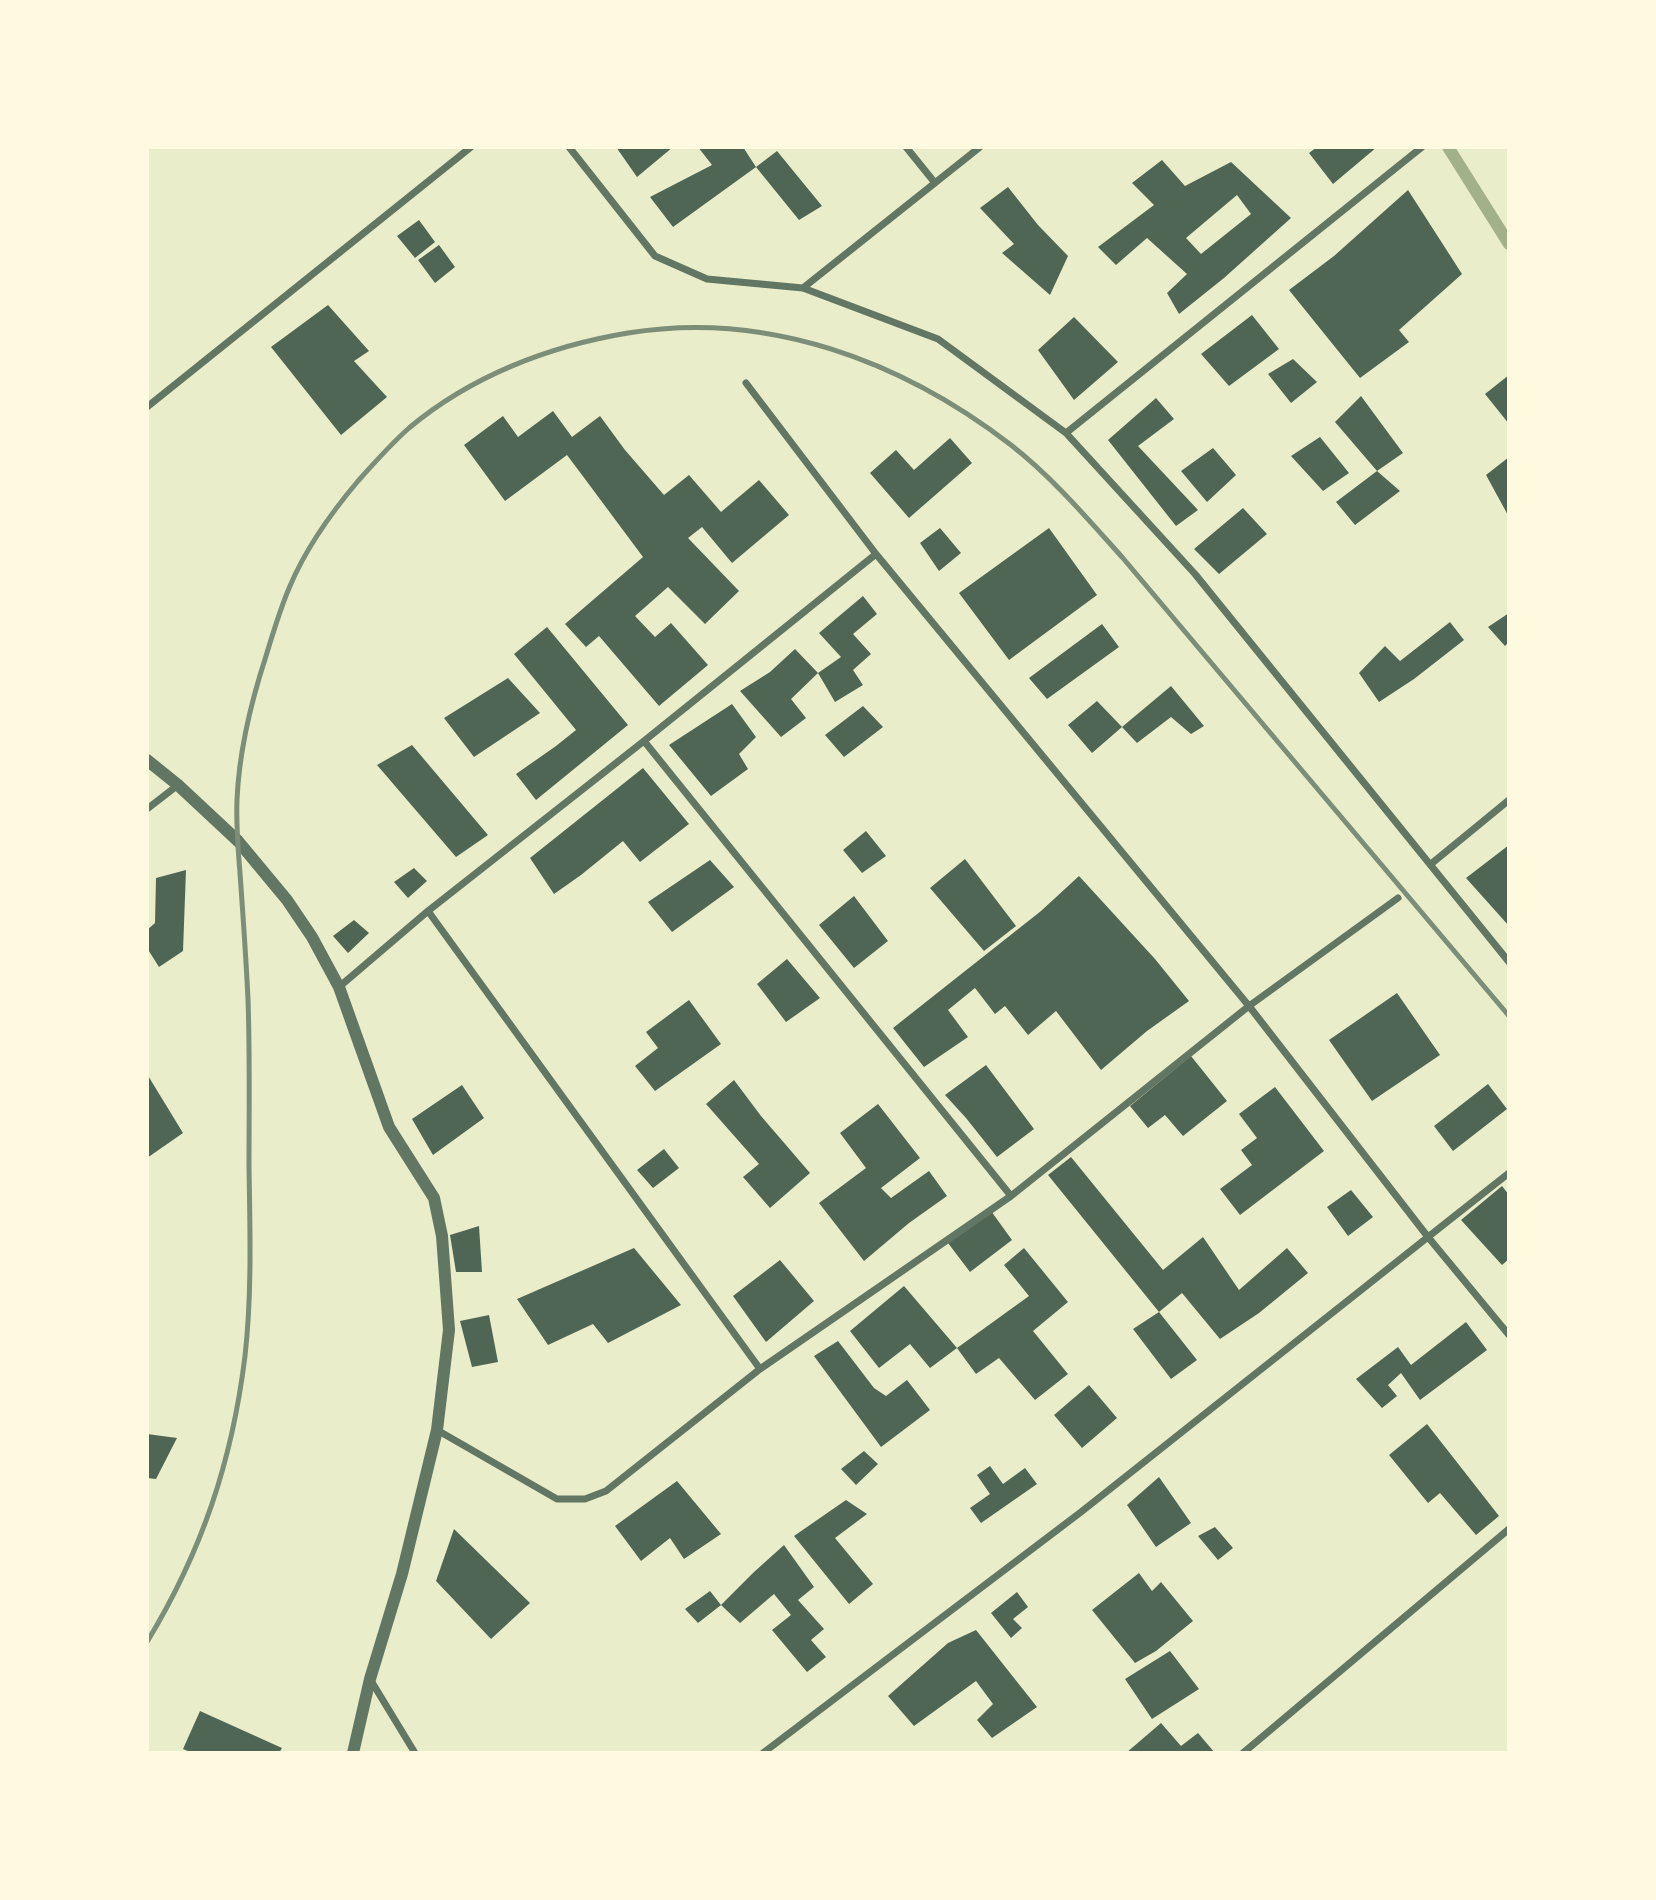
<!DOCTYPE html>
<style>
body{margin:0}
#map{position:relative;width:1656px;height:1900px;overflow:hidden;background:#e9edc9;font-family:Overpass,sans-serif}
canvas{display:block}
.frame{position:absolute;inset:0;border:149px solid #fefae0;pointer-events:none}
</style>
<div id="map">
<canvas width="1656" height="1900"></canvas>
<div class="frame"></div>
</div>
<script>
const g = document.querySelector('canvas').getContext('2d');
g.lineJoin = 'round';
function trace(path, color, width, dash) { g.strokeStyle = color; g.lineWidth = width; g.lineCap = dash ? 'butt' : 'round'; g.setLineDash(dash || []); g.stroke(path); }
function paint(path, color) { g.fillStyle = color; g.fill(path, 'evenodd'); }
trace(new Path2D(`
 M 1448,147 L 1509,244`), '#a3b18a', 12);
paint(new Path2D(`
 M 616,147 L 673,147 L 637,177 Z
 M 698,147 L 743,147 L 756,167 L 777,151 L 822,206 L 799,220 L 756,167 L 673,227 L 650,197 L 712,165 Z
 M 1317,147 L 1377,147 L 1333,184 L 1309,153 Z
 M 1162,160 L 1185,186 L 1231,162 L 1291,218 L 1224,278 L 1179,314 L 1167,293 L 1187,274 L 1147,238 L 1116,265 L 1098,247 L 1154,205 L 1132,183 ZM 1237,195 L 1251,214 L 1201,254 L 1186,238 Z
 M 1008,187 L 1038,225 L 1068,256 L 1050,295 L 1002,253 L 1014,244 L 980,208 Z
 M 1408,190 L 1462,274 L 1399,330 L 1409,342 L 1360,378 L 1289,290 L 1334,256 Z
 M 419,220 L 435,242 L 415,258 L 397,236 Z
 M 439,245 L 455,267 L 435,283 L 418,260 Z
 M 328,305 L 369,351 L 354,361 L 387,397 L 341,435 L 271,347 Z
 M 1252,315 L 1279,349 L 1229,386 L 1201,354 Z
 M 1074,317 L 1118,362 L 1074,400 L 1038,350 Z
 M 1293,359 L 1317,382 L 1291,403 L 1268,374 Z
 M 1509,375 L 1509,424 L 1485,394 Z
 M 1361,396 L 1403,453 L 1377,471 L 1335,422 Z
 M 1156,398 L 1174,419 L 1138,446 L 1198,510 L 1176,526 L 1108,440 Z
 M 553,411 L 572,437 L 600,416 L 625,450 L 664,495 L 689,475 L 721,512 L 759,480 L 789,515 L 732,563 L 702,527 L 688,538 L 739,591 L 705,624 L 668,587 L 635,616 L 655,637 L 671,623 L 708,665 L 659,706 L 599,636 L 586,647 L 565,624 L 643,557 L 585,479 L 567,455 L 505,501 L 464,445 L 503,416 L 518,437 Z
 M 1320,437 L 1349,473 L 1323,491 L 1291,456 Z
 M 950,438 L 972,463 L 909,518 L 870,473 L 896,450 L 914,470 Z
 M 1213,448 L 1236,475 L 1207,502 L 1181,471 Z
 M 1509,457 L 1509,517 L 1486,475 Z
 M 1377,471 L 1400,491 L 1355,525 L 1336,502 Z
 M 1243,508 L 1267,534 L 1219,574 L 1194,549 Z
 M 940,528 L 961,553 L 939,571 L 920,543 Z
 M 1049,528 L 1097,595 L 1009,660 L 959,593 Z
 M 863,596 L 877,614 L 853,634 L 871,654 L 853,670 L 863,685 L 835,702 L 818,673 L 841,657 L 819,633 Z
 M 1509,613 L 1509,642 L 1505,646 L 1488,627 Z
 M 1450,622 L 1464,640 L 1414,679 L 1379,702 L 1359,673 L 1385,646 L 1400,661 Z
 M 1102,624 L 1119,647 L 1047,699 L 1029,678 Z
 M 547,627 L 628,725 L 536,800 L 516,774 L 556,746 L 576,730 L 514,654 Z
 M 795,649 L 818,673 L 791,699 L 806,718 L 781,737 L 740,691 L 770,672 Z
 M 508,678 L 540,713 L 474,757 L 444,718 Z
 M 1171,686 L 1204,726 L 1191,734 L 1171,717 L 1137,743 L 1122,727 L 1092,753 L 1068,725 L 1097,701 L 1122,727 Z
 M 732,704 L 756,737 L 739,754 L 748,769 L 711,796 L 669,745 Z
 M 863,706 L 883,727 L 844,757 L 825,735 Z
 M 412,745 L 488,835 L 456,857 L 377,765 Z
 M 643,768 L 689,824 L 640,862 L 623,841 L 581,875 L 554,894 L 530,858 Z
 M 866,831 L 886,856 L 862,873 L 843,850 Z
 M 1509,845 L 1509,926 L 1466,878 Z
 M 965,859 L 1016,926 L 984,951 L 930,888 Z
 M 710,860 L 734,887 L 672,932 L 648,902 Z
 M 414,868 L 427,881 L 408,898 L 394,882 Z
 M 186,870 L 183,951 L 159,967 L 147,948 L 147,930 L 155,923 L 156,878 Z
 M 1079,876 L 1155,959 L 1189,1001 L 1147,1031 L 1101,1070 L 1056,1011 L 1028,1035 L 1005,1006 L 995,1014 L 975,988 L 948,1010 L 968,1037 L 924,1067 L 893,1028 L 1041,911 Z
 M 854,896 L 888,941 L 854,968 L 819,925 Z
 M 354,920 L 369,933 L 348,953 L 333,936 Z
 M 787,959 L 820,998 L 786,1022 L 757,984 Z
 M 1397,993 L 1440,1055 L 1372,1101 L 1329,1040 Z
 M 689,1000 L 721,1044 L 655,1091 L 635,1066 L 658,1048 L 646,1032 Z
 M 1191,1056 L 1227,1101 L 1183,1136 L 1165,1115 L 1148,1128 L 1130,1106 Z
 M 986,1065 L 1034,1129 L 997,1157 L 966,1118 L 945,1095 Z
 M 147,1074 L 183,1133 L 147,1158 Z
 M 734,1080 L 761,1116 L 810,1173 L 770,1208 L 743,1177 L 759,1164 L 706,1104 Z
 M 1488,1084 L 1507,1109 L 1453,1151 L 1434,1126 Z
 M 462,1085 L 484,1118 L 433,1155 L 412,1119 Z
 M 1275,1087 L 1324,1151 L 1240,1215 L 1220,1189 L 1252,1165 L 1241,1150 L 1257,1138 L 1239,1114 Z
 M 878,1104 L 920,1158 L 881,1188 L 891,1198 L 929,1171 L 947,1196 L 909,1223 L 864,1261 L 819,1203 L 866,1168 L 840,1133 Z
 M 664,1149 L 679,1168 L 653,1188 L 637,1170 Z
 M 1071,1157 L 1163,1270 L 1203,1237 L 1239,1290 L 1287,1248 L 1308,1273 L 1259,1313 L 1220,1339 L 1182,1293 L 1159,1312 L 1048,1175 Z
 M 1502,1186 L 1509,1195 L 1509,1259 L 1502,1265 L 1461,1220 Z
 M 1351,1190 L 1373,1217 L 1348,1236 L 1327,1207 Z
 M 991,1211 L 1012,1240 L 970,1272 L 948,1243 Z
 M 479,1226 L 482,1272 L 456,1272 L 450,1235 Z
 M 634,1248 L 681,1305 L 608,1343 L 593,1324 L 548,1345 L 517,1299 Z
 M 1024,1248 L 1068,1302 L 1033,1331 L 1068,1374 L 1035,1400 L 999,1358 L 976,1374 L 957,1348 L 1029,1296 L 1004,1265 Z
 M 780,1260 L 814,1301 L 766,1342 L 733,1296 Z
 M 904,1286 L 957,1348 L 930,1368 L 910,1344 L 879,1368 L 850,1331 Z
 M 1159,1312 L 1197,1360 L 1171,1379 L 1133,1329 Z
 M 489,1315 L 498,1362 L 472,1367 L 460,1321 Z
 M 1466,1322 L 1487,1350 L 1420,1400 L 1401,1373 L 1388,1385 L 1397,1396 L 1382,1408 L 1356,1379 L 1398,1347 L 1411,1365 Z
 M 838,1341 L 874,1388 L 886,1396 L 907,1380 L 930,1410 L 881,1447 L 814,1356 Z
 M 1089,1385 L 1117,1418 L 1082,1448 L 1054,1415 Z
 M 1427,1424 L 1499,1516 L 1476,1535 L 1440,1493 L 1428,1503 L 1389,1455 Z
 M 147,1434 L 177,1438 L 156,1479 L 147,1478 Z
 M 864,1451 L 878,1464 L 856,1485 L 841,1469 Z
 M 990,1466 L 1003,1484 L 1025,1468 L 1037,1484 L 981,1523 L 970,1508 L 990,1494 L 977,1475 Z
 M 1159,1477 L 1191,1523 L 1156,1547 L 1127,1505 Z
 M 677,1481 L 721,1534 L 684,1559 L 670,1538 L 641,1561 L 615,1526 Z
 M 846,1500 L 867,1514 L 835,1538 L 873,1584 L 849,1604 L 794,1536 Z
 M 1215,1527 L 1233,1548 L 1218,1560 L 1198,1536 Z
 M 454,1529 L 530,1603 L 491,1639 L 436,1581 Z
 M 784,1545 L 814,1587 L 798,1600 L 824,1629 L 811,1640 L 826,1657 L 807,1672 L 772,1630 L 791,1615 L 774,1594 L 740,1623 L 721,1605 L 754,1572 Z
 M 1139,1573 L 1152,1591 L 1161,1582 L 1193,1621 L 1156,1651 L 1135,1663 L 1092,1610 Z
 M 710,1591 L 721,1605 L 698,1623 L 685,1609 Z
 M 1017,1592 L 1028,1607 L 1013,1619 L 1022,1628 L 1011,1638 L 991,1613 Z
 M 976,1630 L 1037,1707 L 992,1738 L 977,1720 L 993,1704 L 976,1681 L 914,1726 L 888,1696 L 948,1643 Z
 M 1170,1651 L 1199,1689 L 1152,1719 L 1125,1679 Z
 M 200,1711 L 282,1748 L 279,1753 L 192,1753 L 183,1749 Z
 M 1161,1723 L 1181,1746 L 1198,1733 L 1215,1753 L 1126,1753 Z`), '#4f6655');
trace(new Path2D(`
 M 569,147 L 655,256 L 707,279 L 803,288 L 938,339 L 1066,433 L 1195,574 L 1509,962
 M 906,147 L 935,183
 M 803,288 L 980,147
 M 746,383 L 876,554 L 1249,1006 L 1428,1237 L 1509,1173
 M 147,407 L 471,147
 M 1066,433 L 1422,147
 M 644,741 L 1011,1196
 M 147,809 L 178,785
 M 1431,864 L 1509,800
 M 428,911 L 760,1369
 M 339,987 L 428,911 L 644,741 L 876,554
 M 437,1430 L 557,1499 L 585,1499 L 606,1491 L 760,1369 L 1011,1196 L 1249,1006 L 1398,898
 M 370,1679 L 415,1753
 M 763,1753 L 1081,1512 L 1428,1237 L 1509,1335
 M 1243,1753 L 1509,1529`), '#617663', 7);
trace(new Path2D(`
 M 147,760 L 178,785 L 238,841 L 287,900 L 312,937 L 339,987 L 389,1127 L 434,1198 L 442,1236 L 449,1330 L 437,1430 L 402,1574 L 370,1679 L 353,1753`), '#617663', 12);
trace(new Path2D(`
 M 147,1642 C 202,1551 232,1462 245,1356 C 252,1294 250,1230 249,1167 C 249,1111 250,1055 248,999 C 246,957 243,915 240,873 C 238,849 236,824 237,800 C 239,751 251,702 266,656 C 273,633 280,609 290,586 C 306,548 331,513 358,481 C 374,463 391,444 409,428 C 471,376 549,346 628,333 C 767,310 902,361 1011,445 C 1052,477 1087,518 1122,557 L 1509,1016`), '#7c8e77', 5);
</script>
